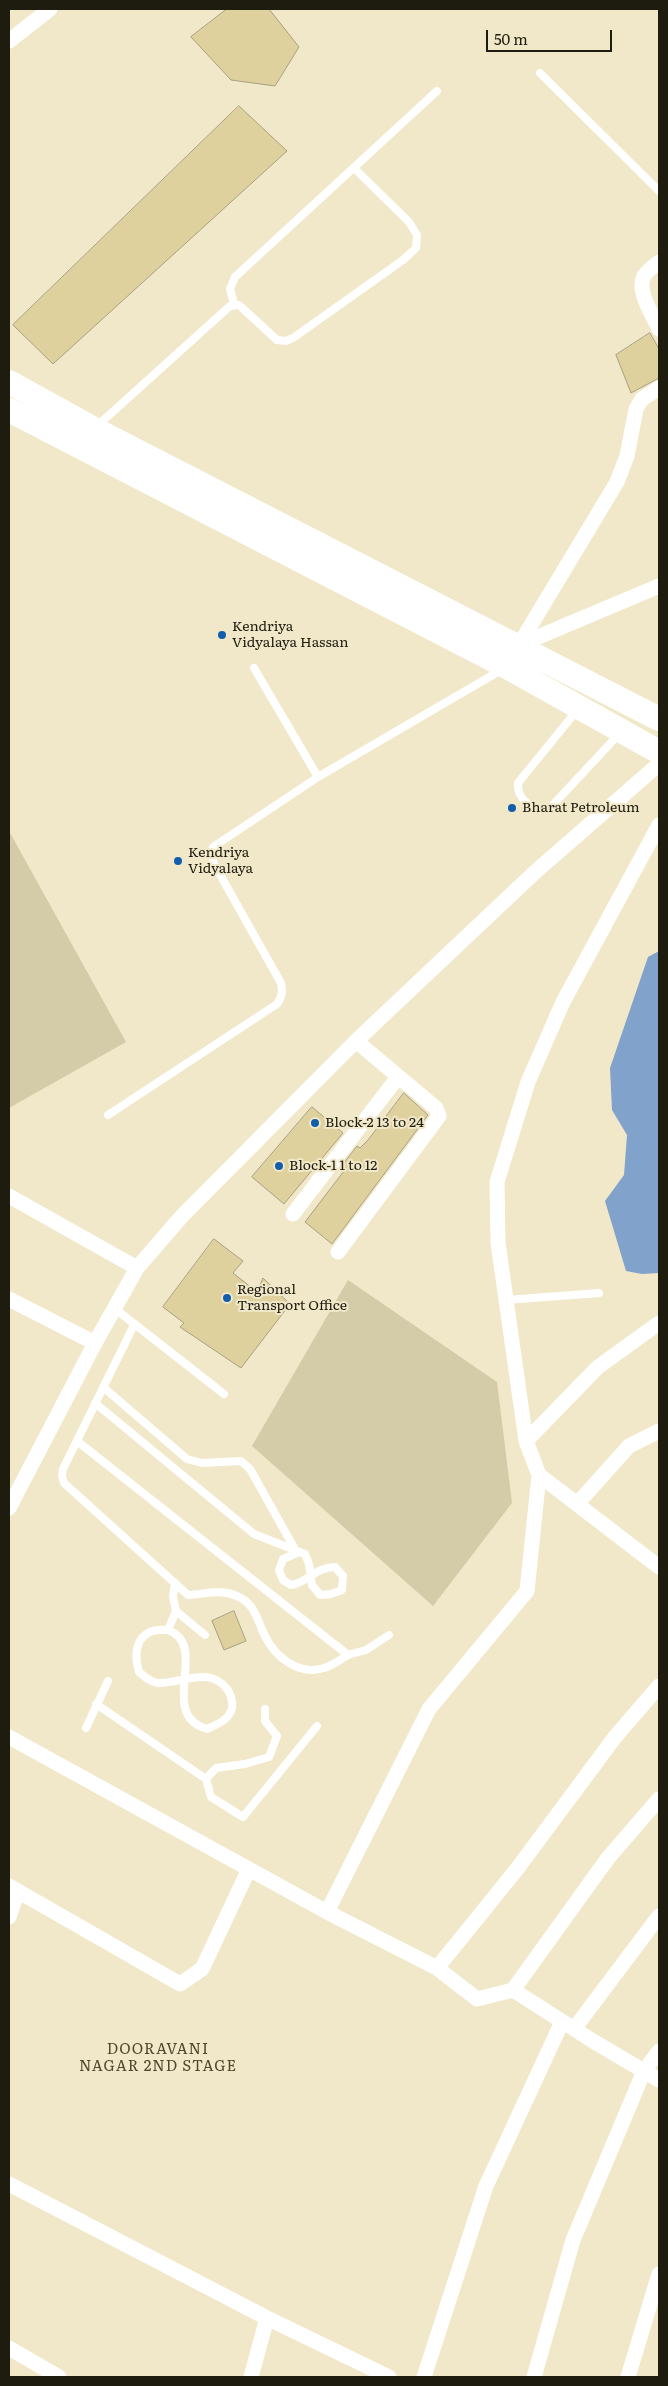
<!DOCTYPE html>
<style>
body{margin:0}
#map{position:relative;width:668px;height:2386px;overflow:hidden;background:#f1e8c9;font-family:Literata,serif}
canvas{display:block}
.frame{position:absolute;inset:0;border:10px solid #1e1b0f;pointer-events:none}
.scale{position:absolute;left:486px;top:30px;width:126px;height:22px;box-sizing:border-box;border:2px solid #1e1b0f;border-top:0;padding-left:6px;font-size:15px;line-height:18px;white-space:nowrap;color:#1e1b0f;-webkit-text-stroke:4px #f1e8c9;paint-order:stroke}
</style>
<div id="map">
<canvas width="668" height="2386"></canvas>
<div class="frame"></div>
<div class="scale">50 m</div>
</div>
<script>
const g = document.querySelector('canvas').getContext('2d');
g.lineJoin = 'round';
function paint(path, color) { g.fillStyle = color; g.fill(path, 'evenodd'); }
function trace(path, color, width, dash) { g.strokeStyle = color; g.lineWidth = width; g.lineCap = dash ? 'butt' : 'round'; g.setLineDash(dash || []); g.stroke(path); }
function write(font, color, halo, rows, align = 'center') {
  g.font = font + ' Literata,serif'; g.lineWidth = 4; g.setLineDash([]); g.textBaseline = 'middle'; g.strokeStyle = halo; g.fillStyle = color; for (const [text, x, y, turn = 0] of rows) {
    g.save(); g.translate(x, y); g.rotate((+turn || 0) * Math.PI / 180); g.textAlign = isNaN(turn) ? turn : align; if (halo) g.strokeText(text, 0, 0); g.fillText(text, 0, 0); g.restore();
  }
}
paint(new Path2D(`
 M 9,831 L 126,1042 L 9,1108 Z
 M 348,1280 L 497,1382 L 512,1503 L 433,1606 L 252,1446 Z`), '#d4cba9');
paint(new Path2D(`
 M 659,951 L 659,1273 L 642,1274 L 626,1271 L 605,1201 L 624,1175 L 627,1135 L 612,1110 L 610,1068 L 648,957 Z`), '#81a2ca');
const building = new Path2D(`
 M 227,9 L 269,9 L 299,47 L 275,86 L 231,80 L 191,37 Z
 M 239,106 L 287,151 L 53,364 L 13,325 Z
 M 650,333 L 659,349 L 659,378 L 631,393 L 616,355 Z
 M 404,1093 L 428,1115 L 332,1244 L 305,1222 L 344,1171 L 340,1168 L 357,1146 L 360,1148 L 368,1140 Z
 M 312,1107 L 343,1133 L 284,1204 L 252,1177 Z
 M 214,1239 L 243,1261 L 233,1273 L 257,1292 L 263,1278 L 290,1304 L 241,1368 L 180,1327 L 184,1323 L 163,1307 Z
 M 234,1611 L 246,1641 L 224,1650 L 212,1621 Z`);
paint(building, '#dfd19d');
trace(building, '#a89f82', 1);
trace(new Path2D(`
 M 540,73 L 659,191
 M 234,304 L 230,289 L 235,277 L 437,91
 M 97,426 L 230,306 L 239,305 L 277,340 L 286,341 L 293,338 L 403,260 L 416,248 L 417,235 L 409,222 L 354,168
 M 254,668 L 318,777
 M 578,709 L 518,783 C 516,799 536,815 551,807 L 620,733
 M 108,1115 L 277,1004 C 282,997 283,992 281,983 L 214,864 L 211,853 L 213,847 L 318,777 L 503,669
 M 506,1300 L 599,1293
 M 114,1308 L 224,1394
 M 95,1403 L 254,1534 L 305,1554 L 309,1564 L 312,1585 L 320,1595 L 331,1594 L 342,1590 L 343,1576 L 335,1567 C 313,1568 311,1581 291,1585 L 283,1580 L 279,1570 L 283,1559 L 297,1553 L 250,1469 L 241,1461 L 202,1463 L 187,1459 L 103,1387
 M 77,1441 L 348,1655 C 341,1659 332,1666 324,1668 C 299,1676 275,1657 265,1636 C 257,1621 256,1604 237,1596 C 220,1589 206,1594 188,1595 L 64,1483 L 62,1476 L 63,1469 L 134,1325
 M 176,1611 L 205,1635
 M 168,1630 C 139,1627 132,1648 139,1672 C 144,1676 151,1683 159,1683 C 183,1683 210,1666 227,1689 C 231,1694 233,1702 232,1708 C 229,1720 218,1724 207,1729 C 156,1714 211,1646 168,1630
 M 168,1630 L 176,1611 L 173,1597 L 175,1583
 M 348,1655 L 366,1650 L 389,1635
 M 96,1704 L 206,1779 L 211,1797 L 243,1817 L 317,1726
 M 86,1728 L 108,1681
 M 206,1779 L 216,1768 L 245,1764 L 269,1757 L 277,1736 L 265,1721 L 265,1709`), '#fff', 8);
trace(new Path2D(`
 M 9,41 L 50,9
 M 659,262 C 654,266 648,270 644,276 C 636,291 653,315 659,329
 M 519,645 L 617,482 L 627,456 L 636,409 L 642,399 L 659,388
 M 517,648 L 519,645 L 659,586
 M 9,1196 L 137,1268
 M 293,1214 L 398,1077
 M 338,1252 L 439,1116 L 436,1108 L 356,1041
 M 9,1299 L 95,1343
 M 526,1441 L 498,1243 L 497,1182 L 528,1082 L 563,1002 L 659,825
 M 539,1475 L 659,1567
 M 577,1504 L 629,1446 L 659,1431
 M 9,1508 L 95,1343 L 137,1268 L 182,1216 L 356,1041 L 534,873 L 659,764
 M 9,1737 L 327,1912 L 437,1968
 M 659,1799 L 608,1858 L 513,1990 L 593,2041 L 659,2080
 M 9,1886 L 180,1984 L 202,1969 L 249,1869
 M 327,1912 L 429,1709 L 527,1591 L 539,1475 L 526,1441 L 598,1367 L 659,1323
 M 9,1917 L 18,1891
 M 513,1990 L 477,1999 L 437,1968 L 517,1869 L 615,1737 L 659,1686
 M 574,2029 L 659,1916
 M 9,2184 L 267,2318 L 389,2377
 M 9,2348 L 59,2377
 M 251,2377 L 267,2318
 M 424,2377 L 486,2186 L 562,2022
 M 534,2377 L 573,2240 L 644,2071 L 659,2051
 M 628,2377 L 659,2274`), '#fff', 15);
trace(new Path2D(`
 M 9,382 L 94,429 L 659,719
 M 9,410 L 507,667 L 659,752`), '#fff', 24);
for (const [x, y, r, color] of [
 [222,635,5,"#125ead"],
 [512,808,5,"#125ead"],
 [178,861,5,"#125ead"],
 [315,1123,5,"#125ead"],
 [279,1166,5,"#125ead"],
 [227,1298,5,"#125ead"]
]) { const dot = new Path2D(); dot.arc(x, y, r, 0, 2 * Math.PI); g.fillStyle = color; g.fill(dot); trace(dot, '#f1e8c9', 2); }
write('14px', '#1e1b0f', '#f1e8c9', [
 ["Kendriya",232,627],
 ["Vidyalaya Hassan",232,643],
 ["Bharat Petroleum",522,808],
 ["Kendriya",188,853],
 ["Vidyalaya",188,869],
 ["Block-2 13 to 24",325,1123],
 ["Block-1 1 to 12",289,1166],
 ["Regional",237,1290],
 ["Transport Office",237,1306]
], 'left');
g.letterSpacing = '1px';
write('15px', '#4f472d', '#f1e8c9', [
 ["DOORAVANI",158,2050],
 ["NAGAR 2ND STAGE",158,2067]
]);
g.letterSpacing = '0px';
</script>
